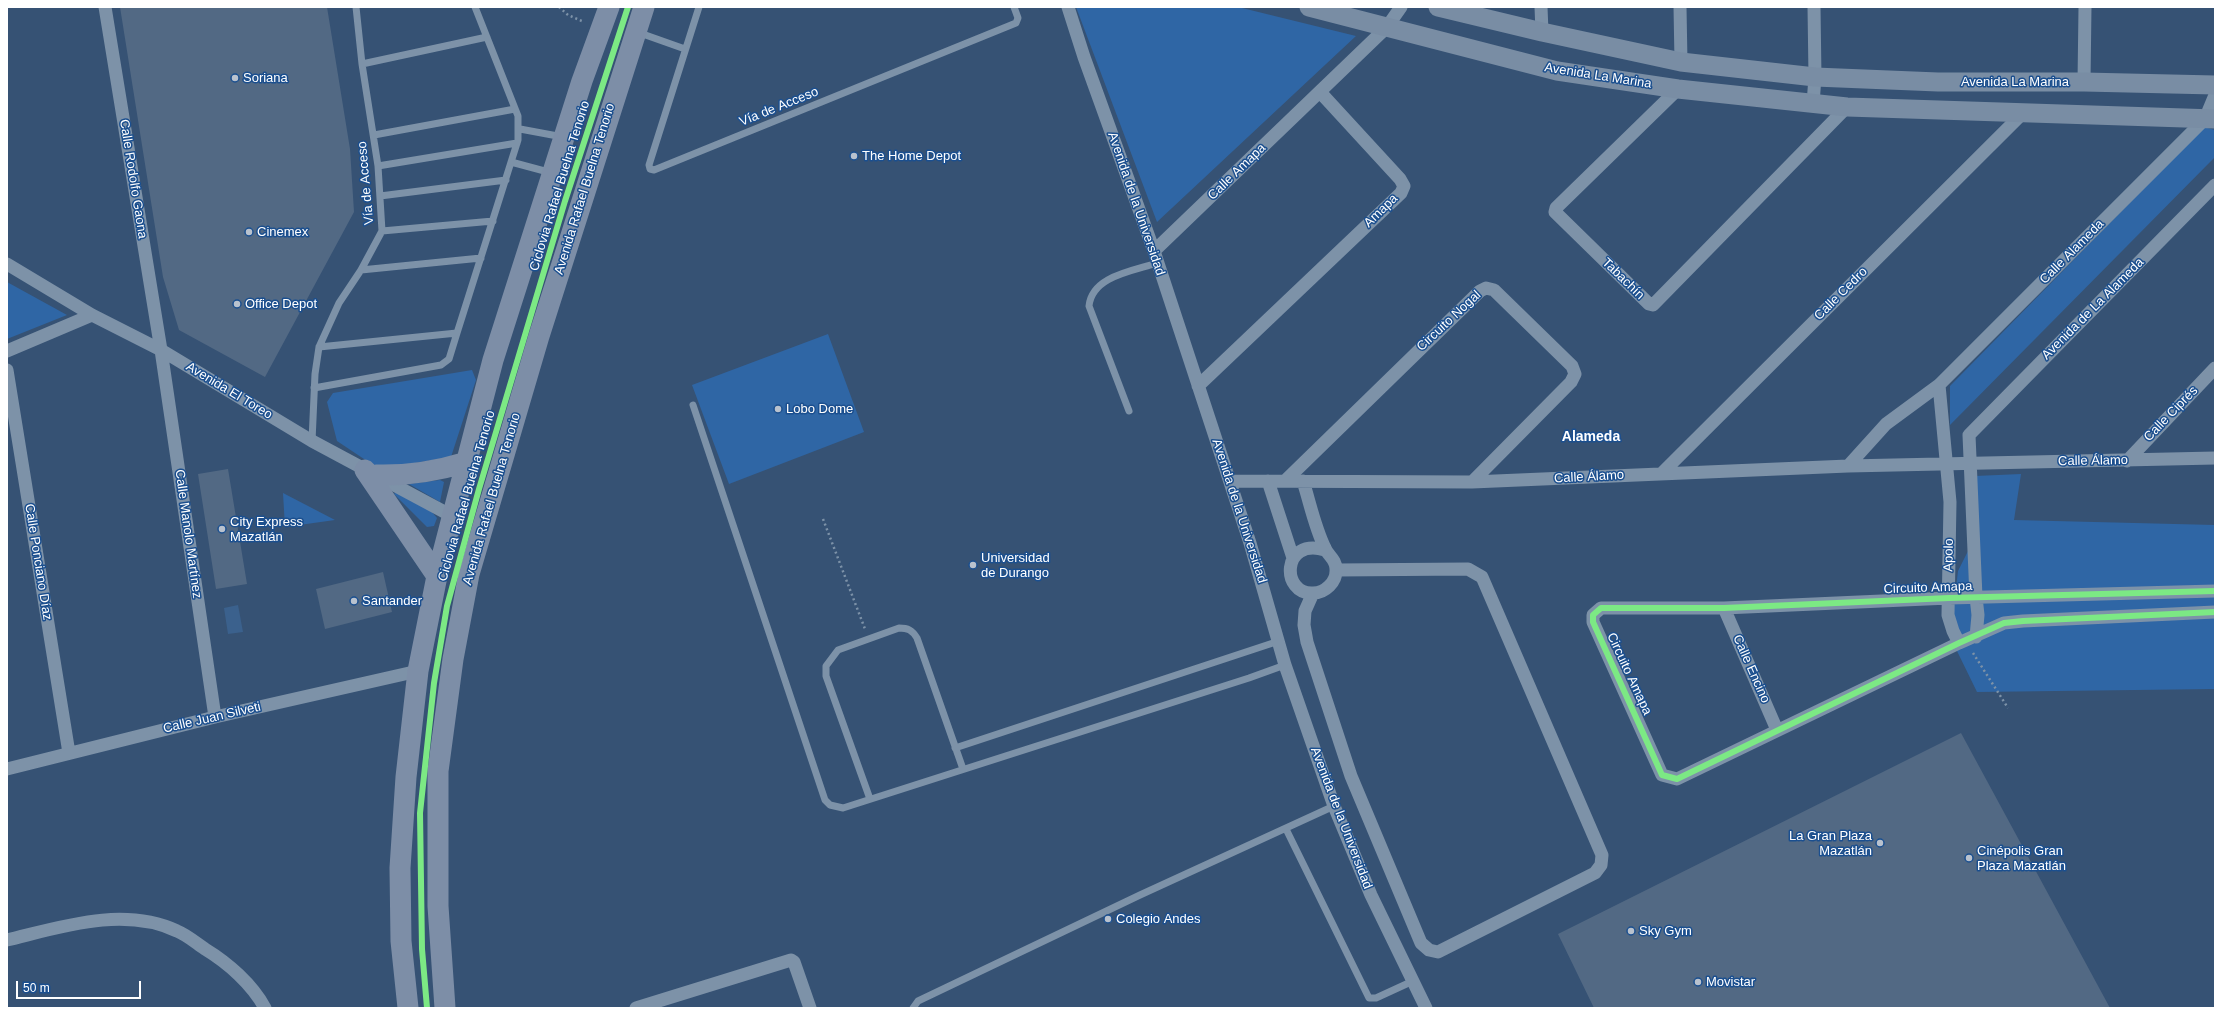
<!DOCTYPE html>
<meta charset="utf-8">
<style>
body{margin:0}
#map{position:relative;width:2222px;height:1015px;overflow:hidden;background:#365274;font-family:Arial,sans-serif}
canvas{display:block}
.frame{position:absolute;inset:0;border:8px solid #fff;pointer-events:none}
.scale{position:absolute;left:16px;top:981px;width:125px;height:18px;box-sizing:border-box;border:2px solid #fff;border-top:0;padding-left:5px;font-size:12px;line-height:14px;white-space:nowrap;color:#fff;-webkit-text-stroke:3px #1b4f8f;paint-order:stroke}
</style>
<div id="map">
<canvas width="2222" height="1015"></canvas>
<div class="frame"></div>
<div class="scale">50 m</div>
</div>
<script>
const g = document.querySelector('canvas').getContext('2d');
g.lineJoin = 'round';
function paint(path, color) { g.fillStyle = color; g.fill(path, 'evenodd'); }
function trace(path, color, width, dash) { g.strokeStyle = color; g.lineWidth = width; g.lineCap = dash ? 'butt' : 'round'; g.setLineDash(dash || []); g.stroke(path); }
function write(font, color, halo, rows, align = 'center') {
  g.font = font + ' Arial,sans-serif'; g.lineWidth = 3; g.setLineDash([]); g.textBaseline = 'middle'; g.strokeStyle = halo; g.fillStyle = color; for (const [text, x, y, turn = 0] of rows) {
    g.save(); g.translate(x, y); g.rotate((+turn || 0) * Math.PI / 180); g.textAlign = isNaN(turn) ? turn : align; if (halo) g.strokeText(text, 0, 0); g.fillText(text, 0, 0); g.restore();
  }
}
paint(new Path2D(`
 M 1076,7 L 1238,7 L 1356,36 L 1157,222 Z
 M 2204,127 L 2215,130 L 2215,157 L 1950,425 L 1950,386 Z
 M 7,282 L 67,315 L 7,339 Z
 M 828,334 L 864,432 L 729,484 L 692,385 Z
 M 472,370 L 476,380 L 451,457 L 379,469 L 337,441 L 327,402 L 333,393 Z
 M 2021,474 L 2014,520 L 2215,525 L 2215,689 L 1977,692 L 1957,651 L 1953,614 L 1958,571 L 1971,545 L 1975,476 Z
 M 440,480 L 444,482 L 440,502 L 409,484 Z
 M 397,491 L 432,512 L 437,518 L 434,526 L 427,527 L 394,494 Z
 M 283,493 L 335,520 L 285,527 Z`), '#2f66a5');
paint(new Path2D(`
 M 238,605 L 243,632 L 228,634 L 224,608 Z`), '#3b618d');
paint(new Path2D(`
 M 120,7 L 327,7 L 350,149 L 354,212 L 265,377 L 179,330 L 163,277 Z
 M 228,469 L 247,584 L 216,589 L 198,474 Z
 M 383,572 L 392,612 L 325,629 L 316,589 Z
 M 1961,733 L 2110,1008 L 1594,1008 L 1558,934 Z`), '#526984');
trace(new Path2D(`
 M 559,7 L 568,15 L 584,22
 M 823,519 L 865,629
 M 1973,653 L 2008,708`), '#7d92a8', 2.5, [2, 3]);
trace(new Path2D(`
 M 699,7 L 649,165 L 650,169 L 654,170 L 1016,23 L 1018,18 L 1014,7
 M 637,32 L 685,49
 M 362,64 L 487,37
 M 520,129 L 563,137
 M 374,135 L 515,109
 M 511,162 L 552,173
 M 378,166 L 517,143
 M 380,196 L 506,180
 M 382,231 L 493,221
 M 361,270 L 481,258
 M 457,333 L 518,140 L 518,116 L 475,7
 M 314,388 L 441,365 L 449,359 L 457,333 L 319,347
 M 693,405 L 825,800 L 830,805 L 843,808 L 1249,678 L 1285,665
 M 1129,411 L 1089,306 C 1092,276 1133,271 1157,263
 M 312,441 L 315,374 L 319,347 L 339,303 L 361,270 L 382,231 L 378,166 L 362,64 L 356,7
 M 955,748 L 1279,641
 M 870,799 L 826,676 L 826,666 L 838,650 L 899,628 C 908,628 912,630 917,638 L 963,769
 M 1286,829 L 1369,998 L 1376,998 L 1413,981
 M 913,1008 L 918,1001 L 1140,895 L 1334,806`), '#7d92a8', 7);
trace(new Path2D(`
 M 105,7 L 161,350 L 215,717
 M 1068,7 L 1084,57 L 1154,251 L 1250,543 L 1285,665 L 1334,806 L 1371,895 L 1426,1008
 M 1541,7 L 1542,32
 M 1680,7 L 1681,62
 M 2084,82 L 2085,7
 M 1678,89 L 1556,208 L 1555,212 L 1649,304 L 1653,305 L 1847,107
 M 1813,104 L 1815,77 L 1814,7
 M 1154,251 L 1387,27 L 1401,7
 M 7,264 L 92,315 L 161,350 L 312,441 L 452,516
 M 7,351 L 92,315
 M 7,370 L 69,753
 M 1939,385 L 1950,502 L 1948,615 L 1953,631 L 1959,643
 M 1198,386 L 1401,193 L 1404,186 L 1400,179 L 1320,92
 M 2127,461 L 2215,368
 M 1848,466 L 1886,424 L 1939,385 L 2205,119 L 2215,95
 M 1661,474 L 2022,114
 M 1231,481 L 1472,482 L 1848,466 L 2215,458
 M 1268,481 L 1293,558
 M 1285,481 L 1480,291 L 1486,288 L 1494,290 L 1572,366 L 1575,374 L 1571,382 L 1472,482
 M 1303,481 C 1310,503 1315,528 1325,548 C 1328,556 1336,559 1336,569 C 1337,582 1325,593 1313,593 C 1281,595 1281,537 1325,550
 M 2215,591 L 1949,598 L 1724,608 L 1601,608 L 1593,615 L 1593,622 L 1662,775 L 1677,779 L 1959,643 L 2004,623 L 2023,621 L 2215,612
 M 1313,593 L 1305,611 L 1304,625 L 1307,642 L 1351,776 L 1421,943 L 1429,950 L 1438,952 L 1595,873 L 1601,865 L 1602,855 L 1482,577 L 1468,569 L 1337,570
 M 1724,608 L 1777,730
 M 1976,637 L 1978,615 L 1976,597 L 1969,435 L 2215,185
 M 7,769 L 215,717 L 418,671
 M 7,940 C 61,927 123,906 177,931 C 187,935 196,943 205,949 C 228,963 252,984 265,1008
 M 636,1008 L 791,960 L 794,962 L 810,1008`), '#7d92a8', 13);
trace(new Path2D(`
 M 1309,7 L 1557,71 L 1678,89 L 1847,107 L 2215,119
 M 1438,7 L 1542,32 L 1681,62 L 1815,77 L 1938,82 L 2084,82 L 2215,85`), '#798da4', 19);
trace(new Path2D(`
 M 365,470 L 437,576
 M 376,475 C 407,476 437,471 467,462
 M 408,1008 L 401,941 L 400,868 L 406,777 L 418,671 L 437,576 L 493,360 L 582,81 L 609,7
 M 445,1008 L 438,906 L 438,771 L 453,659 L 469,574 L 539,336 L 644,7`), '#7d8ea7', 21);
trace(new Path2D(`
 M 2215,591 L 1949,598 L 1724,608 L 1601,608 L 1593,615 L 1593,622 L 1662,775 L 1677,779 L 1959,643 L 2004,623 L 2023,621 L 2215,612
 M 427,1008 L 422,949 L 420,813 L 434,683 L 447,606 L 479,489 L 565,201 L 628,7`), '#7ce984', 6);
for (const [x, y, r, color] of [
 [235,78,4,"#b9c2ce"],
 [854,156,4,"#b9c2ce"],
 [249,232,4,"#b9c2ce"],
 [237,304,4,"#b9c2ce"],
 [778,409,4,"#b9c2ce"],
 [222,529,4,"#b9c2ce"],
 [973,565,4,"#b9c2ce"],
 [354,601,4,"#b9c2ce"],
 [1880,843,4,"#b9c2ce"],
 [1969,858,4,"#b9c2ce"],
 [1108,919,4,"#b9c2ce"],
 [1631,931,4,"#b9c2ce"],
 [1698,982,4,"#b9c2ce"]
]) { const dot = new Path2D(); dot.arc(x, y, r, 0, 2 * Math.PI); g.fillStyle = color; g.fill(dot); trace(dot, '#1b4f8f', 1.5); }
write('13px', '#fff', '#1b4f8f', [
 ["Avenida La Marina",1598,76,9],
 ["Avenida La Marina",2015,82],
 ["Vía de Acceso",779,107,-22],
 ["Calle Amapa",1237,172,-44],
 ["Calle Rodolfo Gaona",133,179,81],
 ["Vía de Acceso",366,183,-95],
 ["Ciclovia Rafael Buelna Tenorio",560,186,-73],
 ["Avenida Rafael Buelna Tenorio",585,189,-73],
 ["Avenida de la Universidad",1136,204,71],
 ["Amapa",1381,211,-44],
 ["Calle Alameda",2072,252,-45],
 ["Tabachín",1623,279,44],
 ["Calle Cedro",1841,294,-45],
 ["Avenida de La Alameda",2093,309,-45],
 ["Circuito Nogal",1449,321,-43],
 ["Avenida El Toreo",229,391,31],
 ["Calle Ciprés",2171,414,-46],
 ["Calle Álamo",2093,461,-1],
 ["Calle Álamo",1589,477,-3],
 ["Ciclovia Rafael Buelna Tenorio",467,496,-74],
 ["Avenida Rafael Buelna Tenorio",492,499,-74],
 ["Avenida de la Universidad",1239,511,72],
 ["Calle Manolo Martínez",188,534,82],
 ["Apolo",1949,555,-89],
 ["Calle Ponciano Díaz",38,562,81],
 ["Circuito Amapa",1928,588,-2],
 ["Calle Encino",1751,669,66],
 ["Circuito Amapa",1629,674,65],
 ["Calle Juan Silveti",212,718,-13],
 ["Avenida de la Universidad",1341,818,69]
]);
write('13px', '#fff', '#1b4f8f', [
 ["Soriana",243,78],
 ["The Home Depot",862,156],
 ["Cinemex",257,232],
 ["Office Depot",245,304],
 ["Lobo Dome",786,409],
 ["City Express",230,522],
 ["Mazatlán",230,537],
 ["Universidad",981,558],
 ["de Durango",981,573],
 ["Santander",362,601],
 ["La Gran Plaza",1872,836,"right"],
 ["Mazatlán",1872,851,"right"],
 ["Cinépolis Gran",1977,851],
 ["Plaza Mazatlán",1977,866],
 ["Colegio Andes",1116,919],
 ["Sky Gym",1639,931],
 ["Movistar",1706,982]
], 'left');
write('bold 14px', '#fff', '#1b4f8f', [
 ["Alameda",1591,437]
]);
</script>
